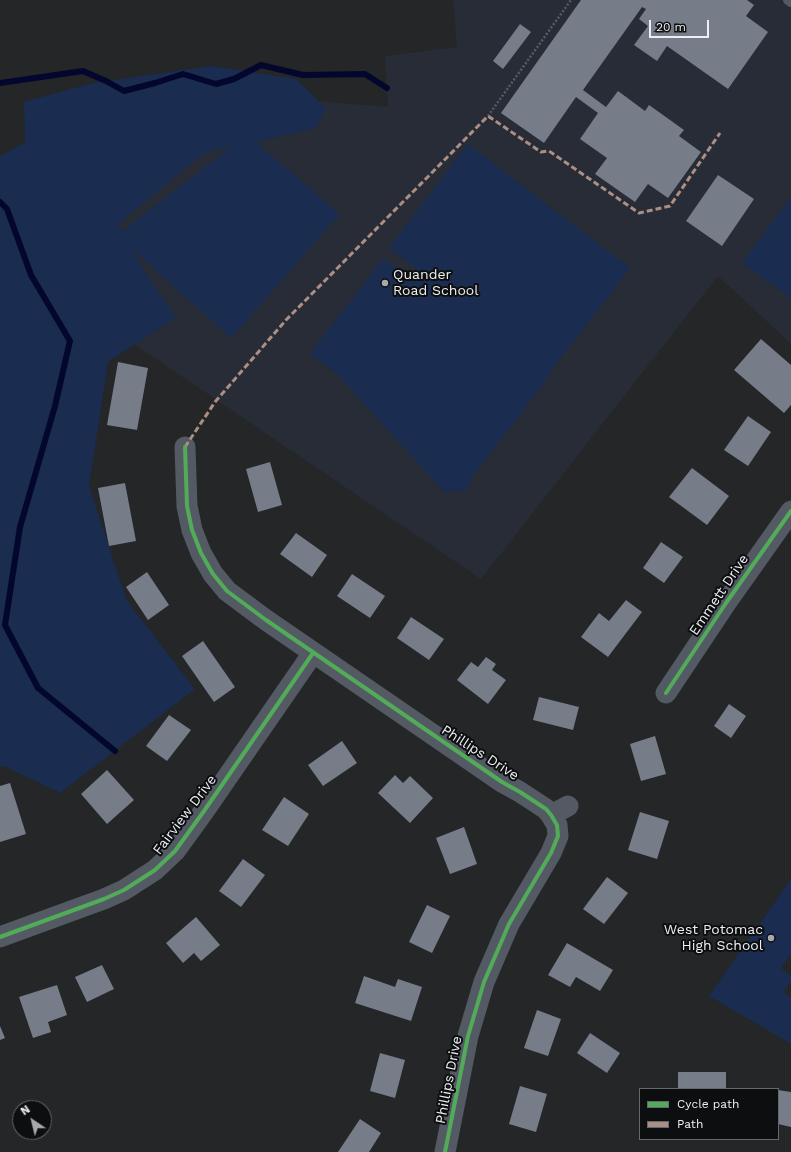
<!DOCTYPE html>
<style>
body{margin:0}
#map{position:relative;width:791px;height:1152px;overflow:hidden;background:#242628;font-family:"Work Sans",sans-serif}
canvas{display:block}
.legend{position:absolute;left:639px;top:1088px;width:140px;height:52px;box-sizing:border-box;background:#0d0e10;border:1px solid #67686b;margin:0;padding:5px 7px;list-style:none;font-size:12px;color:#edeff3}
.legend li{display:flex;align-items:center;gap:8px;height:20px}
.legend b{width:20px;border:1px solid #67686b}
.north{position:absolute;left:12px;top:1100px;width:40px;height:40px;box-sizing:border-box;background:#0d0e10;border:1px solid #67686b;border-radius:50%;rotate:325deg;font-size:11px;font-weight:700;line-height:16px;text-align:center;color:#edeff3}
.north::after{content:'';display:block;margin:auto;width:14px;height:18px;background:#a7a9ac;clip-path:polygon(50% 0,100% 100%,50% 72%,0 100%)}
.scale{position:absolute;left:649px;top:20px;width:60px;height:18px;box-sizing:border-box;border:2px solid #edeff3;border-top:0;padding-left:5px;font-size:12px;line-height:14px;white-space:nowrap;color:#edeff3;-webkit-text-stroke:3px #0d0e10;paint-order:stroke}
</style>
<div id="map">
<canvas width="791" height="1152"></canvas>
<ul class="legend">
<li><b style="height:5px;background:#51ab58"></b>Cycle path</li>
<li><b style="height:5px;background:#ac8f84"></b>Path</li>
</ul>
<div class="north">N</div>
<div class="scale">20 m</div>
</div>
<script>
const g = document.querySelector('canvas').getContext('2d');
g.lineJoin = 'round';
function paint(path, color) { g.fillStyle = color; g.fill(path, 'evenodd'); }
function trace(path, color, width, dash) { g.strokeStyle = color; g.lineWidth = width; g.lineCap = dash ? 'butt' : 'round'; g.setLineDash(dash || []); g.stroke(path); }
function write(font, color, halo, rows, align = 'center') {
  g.font = font + ' "Work Sans",sans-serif'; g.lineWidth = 4; g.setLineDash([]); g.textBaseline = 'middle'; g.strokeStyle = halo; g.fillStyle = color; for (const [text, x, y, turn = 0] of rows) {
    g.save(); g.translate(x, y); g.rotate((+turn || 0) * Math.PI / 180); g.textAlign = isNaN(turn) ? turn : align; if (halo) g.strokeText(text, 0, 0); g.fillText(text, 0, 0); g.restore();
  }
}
paint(new Path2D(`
 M 453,0 L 791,0 L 791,344 L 718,276 L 481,579 L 54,290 L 138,86 L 388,107 L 385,56 L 457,47 Z`), '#272c36');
paint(new Path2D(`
 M 212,66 L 296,79 L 326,108 L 316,128 L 256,142 L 340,214 L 231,338 L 132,249 L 144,271 L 176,317 L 108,362 L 89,486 L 127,601 L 195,689 L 60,793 L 4,766 L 0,767 L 0,156 L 25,142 L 24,102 L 93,83 ZM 230,147 L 230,148 L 122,231 L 118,224 L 204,153 Z
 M 468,144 L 630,268 L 551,371 L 545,382 L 472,477 L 468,490 L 445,493 L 338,375 L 310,354 L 383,258 L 411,279 L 417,269 L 389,248 Z
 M 791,197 L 791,298 L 742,263 Z
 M 791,879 L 791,954 L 781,968 L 791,976 L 791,981 L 784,992 L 791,997 L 791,1044 L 709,996 Z`), '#1a2c4f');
trace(new Path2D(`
 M 0,83 L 83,71 L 106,81 L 124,91 L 155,83 L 183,74 L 216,84 L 234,79 L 261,65 L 303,75 L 365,74 L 387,88
 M 0,202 L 7,209 L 31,275 L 70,341 L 55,406 L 20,527 L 5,625 L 38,688 L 115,751`), '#03072d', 6);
paint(new Path2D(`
 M 581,0 L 747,0 L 754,5 L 746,16 L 768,32 L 728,89 L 667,46 L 657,61 L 634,45 L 648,26 L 639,19 L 646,9 L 642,7 L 583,90 L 606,107 L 618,91 L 645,111 L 649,105 L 684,130 L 679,136 L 701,152 L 668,198 L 648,184 L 635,202 L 595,174 L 607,158 L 580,139 L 598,113 L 576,97 L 544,143 L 501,113 Z
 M 520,24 L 531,32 L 503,69 L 493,61 Z
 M 718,175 L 754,199 L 722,246 L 686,221 Z
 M 761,339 L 791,365 L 791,405 L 784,413 L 734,370 Z
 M 118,362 L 148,368 L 137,430 L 107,425 Z
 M 748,416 L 771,432 L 748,466 L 724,450 Z
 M 270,462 L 282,505 L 258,512 L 246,469 Z
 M 692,468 L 729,496 L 707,525 L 669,497 Z
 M 125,483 L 136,541 L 109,546 L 98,488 Z
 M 296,533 L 327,555 L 312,577 L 280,554 Z
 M 661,542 L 683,557 L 664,583 L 643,568 Z
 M 147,572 L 169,605 L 148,620 L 126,587 Z
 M 352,574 L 385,596 L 370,618 L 337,596 Z
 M 626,600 L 642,612 L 608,657 L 581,637 L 599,613 L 609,621 Z
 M 411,617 L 444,639 L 429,660 L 397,638 Z
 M 203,641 L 235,687 L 214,702 L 182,656 Z
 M 486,657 L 496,664 L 492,670 L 506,680 L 488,704 L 457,680 L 471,662 L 478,667 Z
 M 539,697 L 579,707 L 573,730 L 533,720 Z
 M 729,704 L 746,716 L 731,738 L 714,726 Z
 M 169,715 L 191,730 L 167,761 L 146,746 Z
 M 655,736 L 666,774 L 641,781 L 630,744 Z
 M 342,741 L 357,763 L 323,786 L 308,765 Z
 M 107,770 L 134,800 L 107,824 L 81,794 Z
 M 395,775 L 403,783 L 410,776 L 433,798 L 410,823 L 378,793 Z
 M 10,783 L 26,834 L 0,842 L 0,786 Z
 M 284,797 L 309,814 L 288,846 L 262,830 Z
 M 640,812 L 669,821 L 657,859 L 628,850 Z
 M 464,827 L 477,864 L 450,874 L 436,838 Z
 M 243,859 L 265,875 L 241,907 L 219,891 Z
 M 607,877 L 628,893 L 604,924 L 583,909 Z
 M 427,905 L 450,916 L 432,953 L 409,942 Z
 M 196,917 L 220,945 L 201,961 L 194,953 L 183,963 L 166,943 Z
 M 567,943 L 613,970 L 600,991 L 576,977 L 570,987 L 548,975 Z
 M 102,965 L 114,989 L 87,1002 L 75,977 Z
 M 364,976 L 395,987 L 398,979 L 422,987 L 411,1021 L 355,1003 Z
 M 57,985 L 67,1015 L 48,1022 L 51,1032 L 33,1038 L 19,997 Z
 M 537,1010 L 561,1019 L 548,1056 L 524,1048 Z
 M 0,1026 L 5,1038 L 0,1040 Z
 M 590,1033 L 620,1053 L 607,1073 L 577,1053 Z
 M 380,1053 L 405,1060 L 395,1098 L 370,1091 Z
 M 678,1072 L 726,1072 L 726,1089 L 678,1089 Z
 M 520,1086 L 547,1094 L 536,1132 L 509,1124 Z
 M 778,1090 L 791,1092 L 791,1127 L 778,1124 Z
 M 360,1119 L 381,1133 L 369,1152 L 338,1152 Z`), '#767d89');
trace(new Path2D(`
 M 488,116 L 571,0`), '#565b62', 2.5, [2, 2]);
trace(new Path2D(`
 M 788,0 L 791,2`), '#545a64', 10);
trace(new Path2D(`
 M 185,447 L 187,506 L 192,530 L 201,553 L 213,574 L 227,591 L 266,620 L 502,782 L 520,792 L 546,809 L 551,815 L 557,825 L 558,836 L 551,853 L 509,924 L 484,982 L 468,1036 L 445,1152
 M 666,693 L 726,603 L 791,511
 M 551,815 L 568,806
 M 0,937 L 104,899 L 124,890 L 155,870 L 175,851 L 204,811 L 313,653`), '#545a64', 21);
trace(new Path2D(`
 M 185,447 L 215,402 L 286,320 L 488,116 L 541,152 L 549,151 L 639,213 L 670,206 L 720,133`), '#ac8f84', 3, [6, 3]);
trace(new Path2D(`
 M 185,447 L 187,506 L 192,530 L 201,553 L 213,574 L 227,591 L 266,620 L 502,782 L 520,792 L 546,809 L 551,815 L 557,825 L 558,836 L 551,853 L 509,924 L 484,982 L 468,1036 L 445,1152
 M 666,693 L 726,603 L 791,511
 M 0,937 L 104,899 L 124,890 L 155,870 L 175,851 L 204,811 L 313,653`), '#51ab58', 4);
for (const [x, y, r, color] of [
 [385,283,4,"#a7a9ac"],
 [771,938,4,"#a7a9ac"]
]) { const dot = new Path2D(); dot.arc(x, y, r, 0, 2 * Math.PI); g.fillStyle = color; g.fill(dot); trace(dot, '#0d0e10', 1.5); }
write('14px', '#edeff3', '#0d0e10', [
 ["Quander",393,275],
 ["Road School",393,291],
 ["West Potomac",763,930,"right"],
 ["High School",763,946,"right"]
], 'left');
write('14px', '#edeff3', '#0d0e10', [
 ["Emmett Drive",719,595,-56],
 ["Phillips Drive",480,753,33],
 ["Fairview Drive",185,815,-53],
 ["Phillips Drive",449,1080,-79]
]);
</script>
